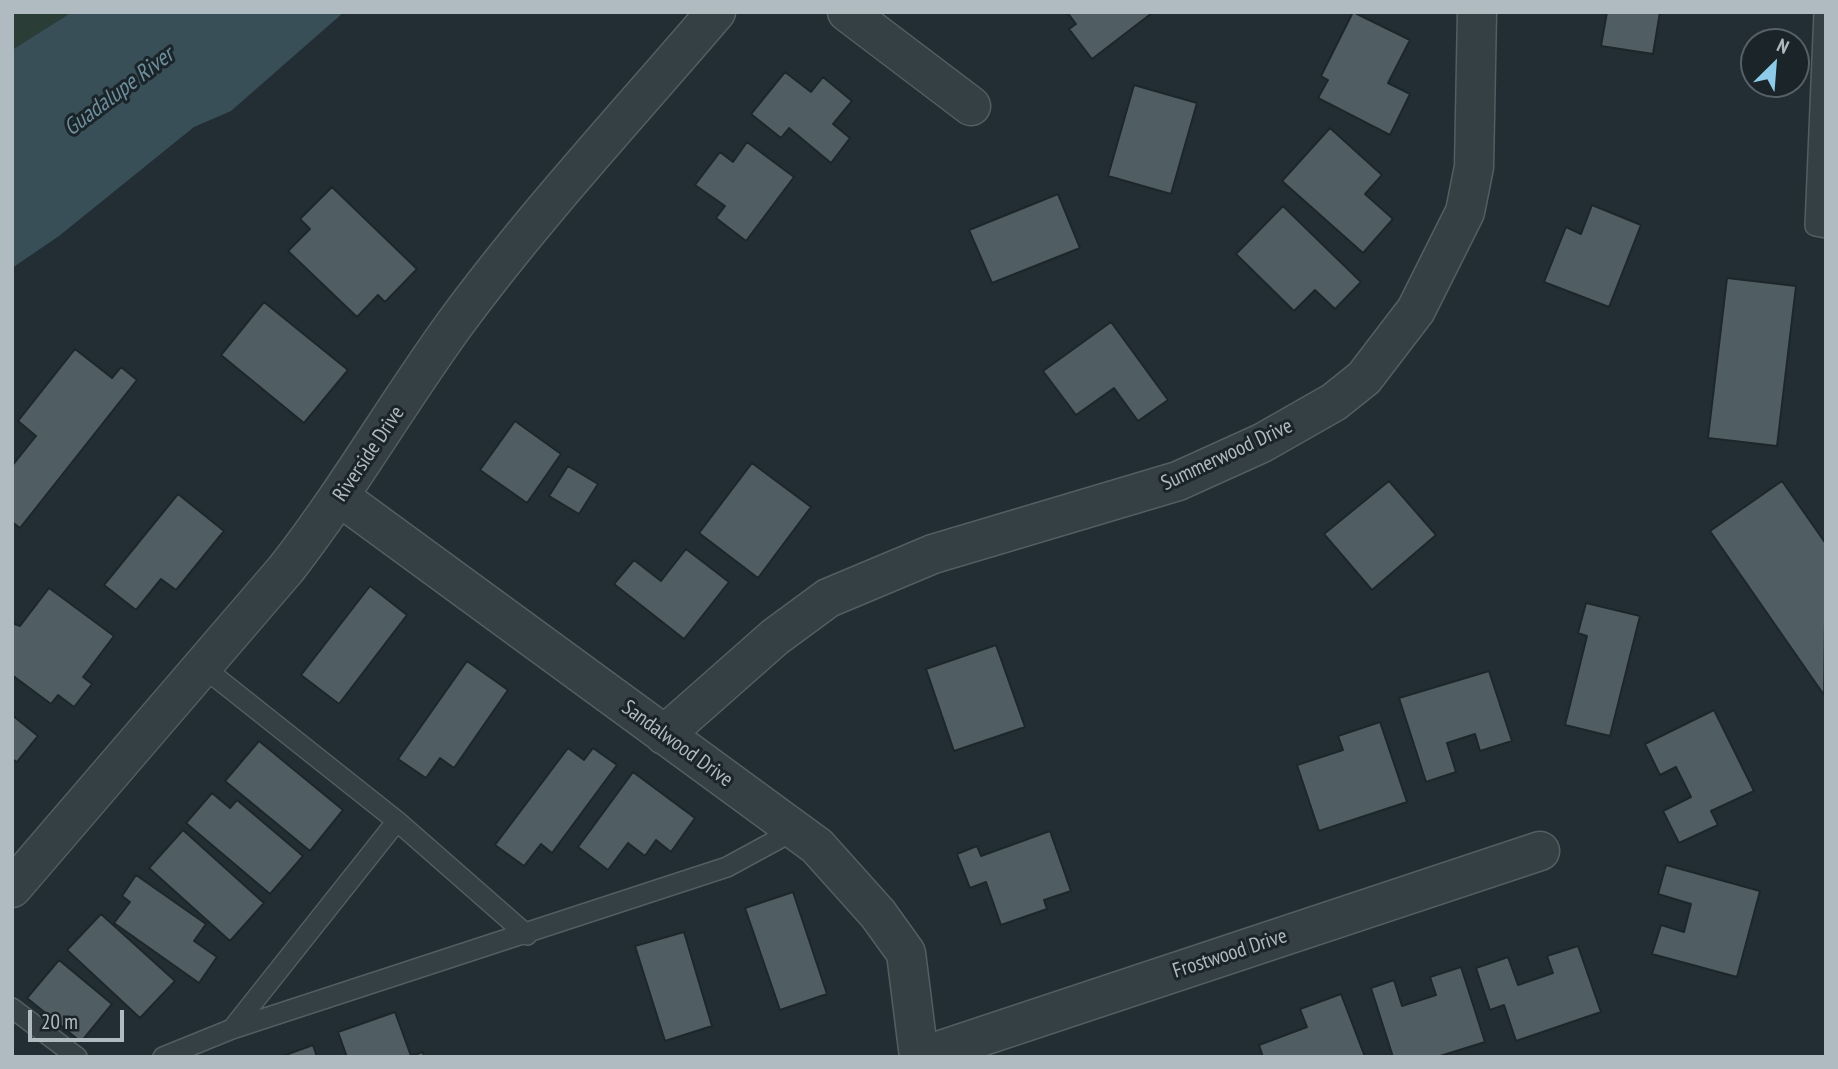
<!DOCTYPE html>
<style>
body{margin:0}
#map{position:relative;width:1838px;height:1069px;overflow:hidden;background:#222e33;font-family:"PT Sans Narrow",sans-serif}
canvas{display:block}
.frame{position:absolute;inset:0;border:14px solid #afbbc1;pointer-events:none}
.north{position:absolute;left:1740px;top:28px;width:70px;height:70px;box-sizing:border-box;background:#1b2429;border:2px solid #566066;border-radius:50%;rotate:25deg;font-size:19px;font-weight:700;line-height:28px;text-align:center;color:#afbbc1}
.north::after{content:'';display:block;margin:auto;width:24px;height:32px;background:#8dcbe8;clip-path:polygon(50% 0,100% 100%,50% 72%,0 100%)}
.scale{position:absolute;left:28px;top:1010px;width:96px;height:32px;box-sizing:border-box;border:4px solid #afbbc1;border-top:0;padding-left:9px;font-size:21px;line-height:24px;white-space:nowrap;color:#afbbc1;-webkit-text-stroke:5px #1b2429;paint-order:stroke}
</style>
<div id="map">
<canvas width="1838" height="1069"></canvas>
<div class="frame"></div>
<div class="north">N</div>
<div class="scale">20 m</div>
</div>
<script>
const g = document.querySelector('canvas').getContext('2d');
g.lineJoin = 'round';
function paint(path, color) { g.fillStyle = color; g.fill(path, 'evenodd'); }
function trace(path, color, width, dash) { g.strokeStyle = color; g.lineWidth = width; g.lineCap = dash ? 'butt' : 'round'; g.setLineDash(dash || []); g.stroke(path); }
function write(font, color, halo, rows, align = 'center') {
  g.font = font + ' "PT Sans Narrow",sans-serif'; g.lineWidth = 6; g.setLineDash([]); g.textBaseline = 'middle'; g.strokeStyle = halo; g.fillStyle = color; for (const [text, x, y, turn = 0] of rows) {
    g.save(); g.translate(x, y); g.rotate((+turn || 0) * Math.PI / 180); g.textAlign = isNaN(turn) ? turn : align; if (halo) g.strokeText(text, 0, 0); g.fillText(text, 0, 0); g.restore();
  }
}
paint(new Path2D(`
 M 12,12 L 72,12 L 12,50 Z`), '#2b3d37');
paint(new Path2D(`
 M 72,12 L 344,12 L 231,111 L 194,127 L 59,236 L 12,268 L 12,50 Z`), '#384f58');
const building = new Path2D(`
 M 1067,12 L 1151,12 L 1152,13 L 1092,59 L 1069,29 L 1076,24 Z
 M 1353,12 L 1410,40 L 1388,83 L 1410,94 L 1390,135 L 1318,98 L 1328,80 L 1321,76 Z
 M 1607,12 L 1660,12 L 1653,54 L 1601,46 Z
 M 785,72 L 811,92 L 823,77 L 852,101 L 833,124 L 850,138 L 831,163 L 789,128 L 781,138 L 751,114 Z
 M 1134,85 L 1197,103 L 1171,194 L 1108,176 Z
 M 1330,128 L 1382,175 L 1365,194 L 1393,219 L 1363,253 L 1282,181 Z
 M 747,142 L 794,177 L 746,241 L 716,218 L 725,206 L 695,185 L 720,152 L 733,162 Z
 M 332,187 L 417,269 L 385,302 L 378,295 L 357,317 L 288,251 L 310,229 L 300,219 Z
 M 1058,194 L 1080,248 L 992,283 L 969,230 Z
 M 1592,205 L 1641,225 L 1609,307 L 1544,282 L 1566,227 L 1581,234 Z
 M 1283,206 L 1361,282 L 1335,309 L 1315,290 L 1294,311 L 1236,254 Z
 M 1727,278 L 1796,286 L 1777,446 L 1708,438 Z
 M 264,302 L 348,370 L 304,423 L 221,355 Z
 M 1111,322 L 1168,400 L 1138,421 L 1114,388 L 1076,415 L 1043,371 Z
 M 75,349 L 112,378 L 121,367 L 137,380 L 20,528 L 12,522 L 12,466 L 36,436 L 18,421 Z
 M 515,421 L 561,454 L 527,503 L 480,470 Z
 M 752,463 L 811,507 L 758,578 L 699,533 Z
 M 568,466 L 598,484 L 579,514 L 549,496 Z
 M 1389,481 L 1436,535 L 1372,590 L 1324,534 Z
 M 1782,481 L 1826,544 L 1824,695 L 1710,531 Z
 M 178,494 L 224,531 L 176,590 L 161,579 L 136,610 L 104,585 Z
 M 686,549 L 729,582 L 684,639 L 614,584 L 634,560 L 661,581 Z
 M 370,586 L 407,615 L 339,704 L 301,675 Z
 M 49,588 L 114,636 L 83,677 L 92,684 L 74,707 L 58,695 L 51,704 L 12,675 L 12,623 L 20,626 Z
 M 1586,603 L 1640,616 L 1610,736 L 1565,725 L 1587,636 L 1578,633 Z
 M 996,645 L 1025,727 L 954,751 L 926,669 Z
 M 467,661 L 508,690 L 454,768 L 440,758 L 426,778 L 398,759 Z
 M 1489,671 L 1512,741 L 1480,751 L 1475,734 L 1447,743 L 1456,772 L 1426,782 L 1399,698 Z
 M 1714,710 L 1754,791 L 1711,811 L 1718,825 L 1679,843 L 1663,811 L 1691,797 L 1676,767 L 1660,775 L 1645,744 Z
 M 12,715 L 38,736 L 17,762 L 12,759 Z
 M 1380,722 L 1407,802 L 1319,831 L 1297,765 L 1343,750 L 1338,736 Z
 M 259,741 L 343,810 L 310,851 L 225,781 Z
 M 568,748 L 584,760 L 593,748 L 617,765 L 552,853 L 541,844 L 524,866 L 495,845 Z
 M 633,772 L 695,818 L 671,852 L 656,840 L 645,856 L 628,843 L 608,870 L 578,847 Z
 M 212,793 L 230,808 L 237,800 L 303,856 L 270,894 L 186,823 Z
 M 183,830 L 264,903 L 230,941 L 149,868 Z
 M 1050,831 L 1071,891 L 1044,900 L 1047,909 L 1001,925 L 986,882 L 970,888 L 957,854 L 977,846 L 981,856 Z
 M 1666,865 L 1760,891 L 1737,977 L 1652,954 L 1661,925 L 1684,932 L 1691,904 L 1658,894 Z
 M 136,875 L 206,924 L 194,941 L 217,957 L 199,983 L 114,923 L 130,902 L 122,896 Z
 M 793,892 L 827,994 L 780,1010 L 745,908 Z
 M 101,914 L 175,981 L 140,1018 L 67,950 Z
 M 684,932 L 712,1026 L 665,1041 L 635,946 Z
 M 1578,946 L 1601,1012 L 1516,1041 L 1504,1005 L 1490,1010 L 1476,968 L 1508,957 L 1518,985 L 1553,973 L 1547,956 Z
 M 59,960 L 112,1004 L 81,1042 L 27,998 Z
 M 1461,967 L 1485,1042 L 1437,1057 L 1393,1057 L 1371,988 L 1394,980 L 1402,1006 L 1436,995 L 1430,977 Z
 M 1341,994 L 1365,1057 L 1263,1057 L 1259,1045 L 1307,1027 L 1300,1009 Z
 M 395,1012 L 411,1056 L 423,1052 L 424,1057 L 347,1057 L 338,1032 Z
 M 313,1045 L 317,1057 L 280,1057 Z`);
paint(building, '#505e64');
trace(building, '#1d272b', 2);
const lane = new Path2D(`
 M 1824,12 L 1815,226 L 1826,228
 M 203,667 L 397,821 L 527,935
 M 12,1008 L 77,1057
 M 232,1029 L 397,821
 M 163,1057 L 232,1029 L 727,867 L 795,830`);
const street = new Path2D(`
 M 847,12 L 971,106
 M 340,497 L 817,846 L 878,914 L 906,953 L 919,1057
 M 664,735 L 775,637 L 828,598 L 933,554 L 1178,481 L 1262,443 L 1334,402 L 1364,378 L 1416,310 L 1465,212 L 1474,167 L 1477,12
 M 12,888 L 286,569 C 347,491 396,405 454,325 C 534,216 628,115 716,12
 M 920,1057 L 1540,851`);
trace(lane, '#535e62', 22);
trace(street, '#535e62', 41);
trace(lane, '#354044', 19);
trace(street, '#354044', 38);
write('21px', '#afbbc1', '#1b2429', [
 ["Riverside Drive",369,454,-56],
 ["Summerwood Drive",1227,455,-25],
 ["Sandalwood Drive",677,744,36],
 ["Frostwood Drive",1230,954,-18]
]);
write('italic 23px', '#6d8e9c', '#1b2429', [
 ["Guadalupe River",119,92,-37]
]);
</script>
